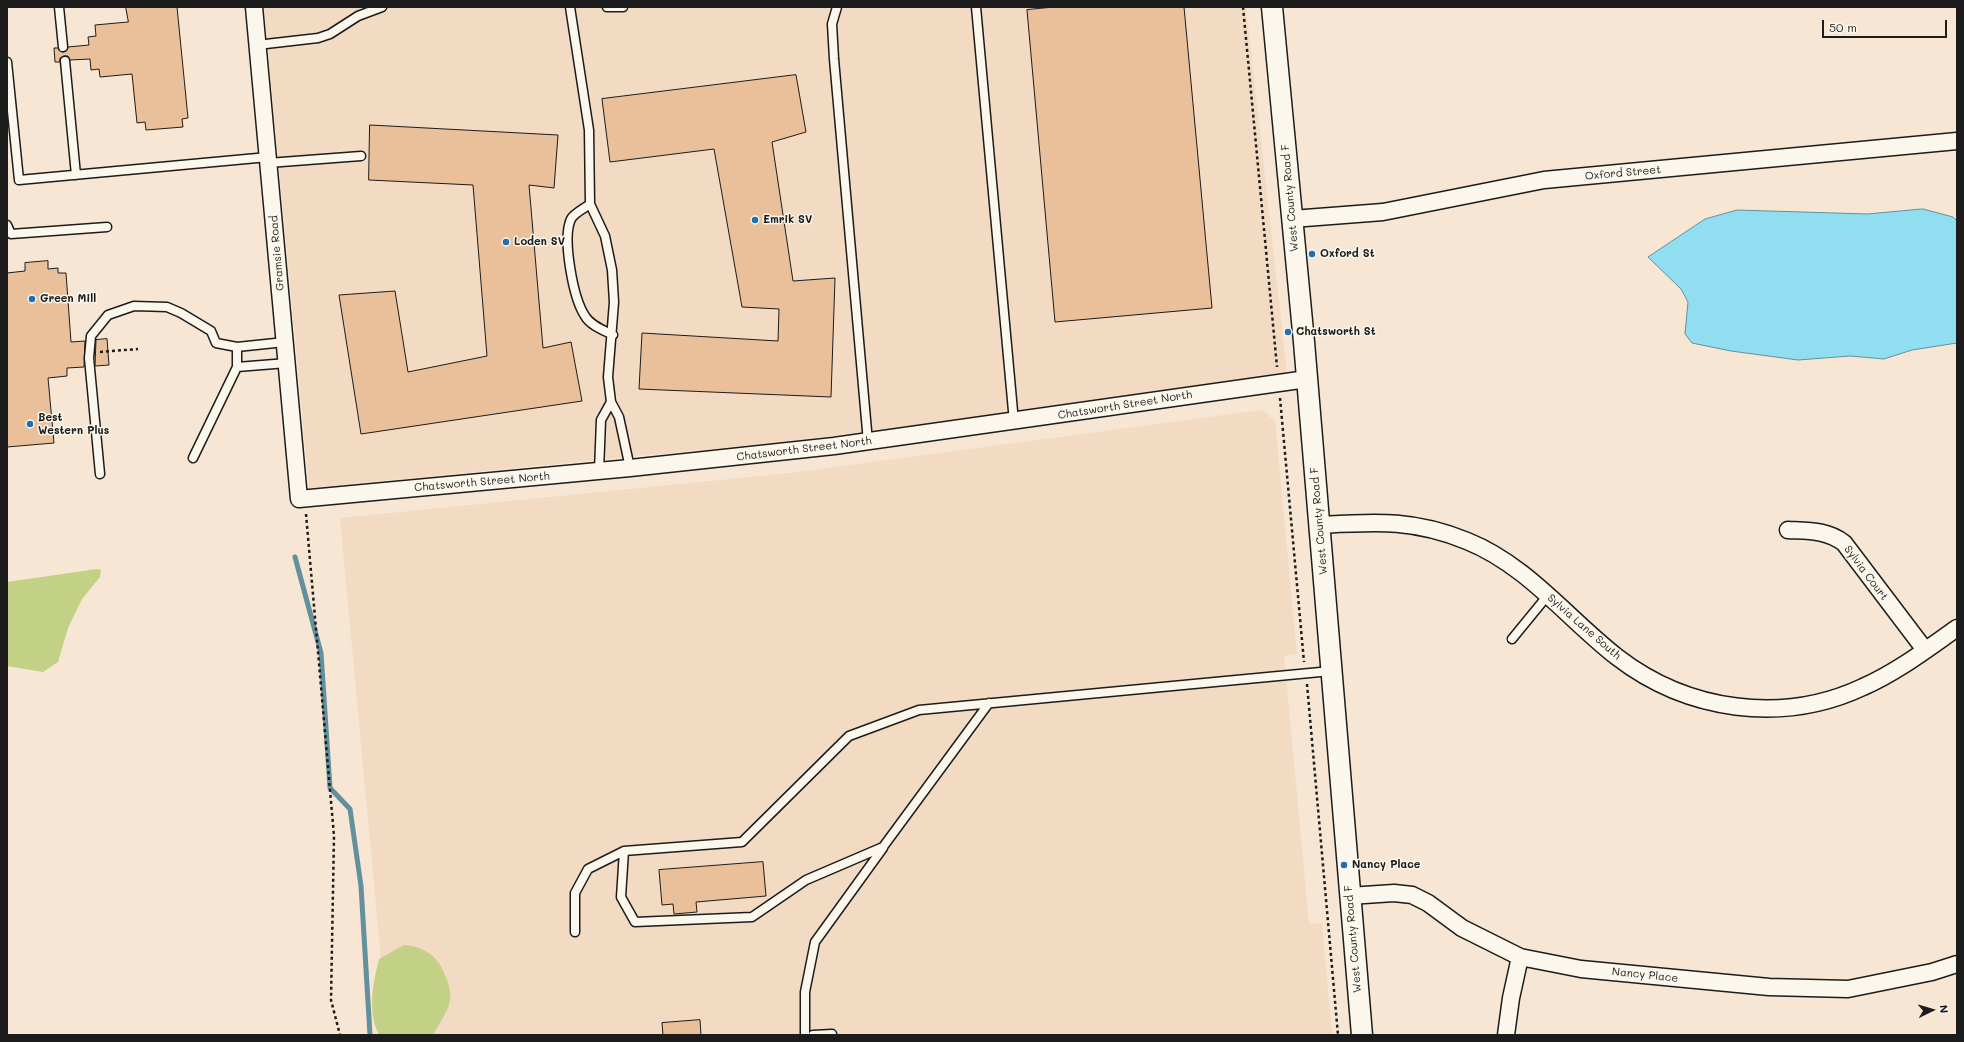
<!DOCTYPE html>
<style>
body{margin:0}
#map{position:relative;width:1964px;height:1042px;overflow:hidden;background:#f6e6d3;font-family:Mali,sans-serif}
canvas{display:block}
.frame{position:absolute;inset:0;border:8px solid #1c1c1c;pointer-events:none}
.north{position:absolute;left:1912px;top:990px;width:40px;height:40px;-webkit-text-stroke:3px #fbf7ec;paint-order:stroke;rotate:85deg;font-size:11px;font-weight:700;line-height:16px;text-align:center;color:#1c1c1c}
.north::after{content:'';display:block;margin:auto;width:14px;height:18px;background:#1c1c1c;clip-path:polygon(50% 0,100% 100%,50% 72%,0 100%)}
.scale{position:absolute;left:1822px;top:20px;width:125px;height:18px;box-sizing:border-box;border:2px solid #1c1c1c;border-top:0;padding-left:5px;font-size:12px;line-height:14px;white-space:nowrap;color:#1c1c1c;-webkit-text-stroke:3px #fbf7ec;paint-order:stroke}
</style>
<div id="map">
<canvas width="1964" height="1042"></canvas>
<div class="frame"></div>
<div class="north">N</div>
<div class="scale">50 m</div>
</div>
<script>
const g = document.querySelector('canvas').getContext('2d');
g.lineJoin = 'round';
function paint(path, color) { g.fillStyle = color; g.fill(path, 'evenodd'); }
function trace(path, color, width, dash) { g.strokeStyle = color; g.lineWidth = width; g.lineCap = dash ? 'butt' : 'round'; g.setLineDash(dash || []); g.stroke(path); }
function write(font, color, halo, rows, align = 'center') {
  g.font = font + ' Mali,sans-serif'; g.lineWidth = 3; g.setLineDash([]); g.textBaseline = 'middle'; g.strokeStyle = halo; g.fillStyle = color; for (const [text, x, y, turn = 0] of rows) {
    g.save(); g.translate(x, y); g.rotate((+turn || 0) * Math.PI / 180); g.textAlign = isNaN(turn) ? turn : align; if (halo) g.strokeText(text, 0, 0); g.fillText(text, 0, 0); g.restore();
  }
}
paint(new Path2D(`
 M 264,7 L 1246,7 L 1287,373 L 935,423 L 772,443 L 309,488 Z
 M 1262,410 L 1275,421 L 1297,654 L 1284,656 L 1286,676 L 1309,924 L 1322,923 L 1332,1035 L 388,1035 L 340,518 L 790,473 Z`), '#f2dbc2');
paint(new Path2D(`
 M 97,569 L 101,570 L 100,577 L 82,599 L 68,628 L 58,662 L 43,672 L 7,666 L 7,582 Z
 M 404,945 C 426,947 439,957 446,978 C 449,984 451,992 450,999 C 450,1008 438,1026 433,1035 L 379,1035 C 367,1012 373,983 379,959 Z`), '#c2d186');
const water = new Path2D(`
 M 1923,209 L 1953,217 L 1957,221 L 1957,343 L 1912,350 L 1884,359 L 1850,356 L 1798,360 L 1731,351 L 1692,343 L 1685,334 L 1688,302 L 1681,289 L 1648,257 L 1705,219 L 1737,210 L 1867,214 Z`);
paint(water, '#91def1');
trace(water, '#62909c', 1);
trace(new Path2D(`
 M 295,557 L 321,653 L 330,788 L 350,809 L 361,886 L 370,1035`), '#62909c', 5);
const building = new Path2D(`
 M 126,7 L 177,7 L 188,118 L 182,119 L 183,127 L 146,130 L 145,122 L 137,123 L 132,74 L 100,77 L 99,69 L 91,70 L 90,59 L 70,60 L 68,56 L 64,56 L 60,58 L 60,62 L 55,62 L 54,48 L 58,48 L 63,52 L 66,51 L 68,47 L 89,45 L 88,37 L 96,36 L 95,25 L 128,22 Z
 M 1054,7 L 1184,7 L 1212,308 L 1055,322 L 1027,10 Z
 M 796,75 L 806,132 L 772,142 L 793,281 L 835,278 L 831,397 L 639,389 L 642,333 L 778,341 L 779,309 L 742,307 L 714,149 L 610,162 L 602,99 Z
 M 370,125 L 558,135 L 554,188 L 529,185 L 543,348 L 571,342 L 582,401 L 361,434 L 339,295 L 395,291 L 408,372 L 487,356 L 473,185 L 369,180 Z
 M 48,261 L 48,269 L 58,268 L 58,273 L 66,273 L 71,342 L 85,341 L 84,367 L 67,368 L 67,376 L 48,378 L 54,443 L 7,447 L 7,273 L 25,271 L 25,263 Z
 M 107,339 L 109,365 L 95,366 L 96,340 Z
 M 763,862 L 766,896 L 696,902 L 697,912 L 674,914 L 673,904 L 662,905 L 659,870 Z
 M 700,1020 L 701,1035 L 663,1035 L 662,1023 Z`);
paint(building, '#eac09a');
trace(building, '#1c1c1c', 1);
const service = new Path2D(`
 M 59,7 L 63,47
 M 570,7 L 589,130 L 590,204 L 605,236 L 612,270 L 614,302 L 608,377 L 611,402 L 619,417 L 630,468
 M 607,7 L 623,7
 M 837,7 L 832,24 L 834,59 L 868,442
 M 976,7 L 1014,422
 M 257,45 L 318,38 L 330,34 L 358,16 L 382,7
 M 65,61 L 76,175
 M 7,62 L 19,180 L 268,157
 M 268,163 L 361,156
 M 590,204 C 585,208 574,213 571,219 C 562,238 573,298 585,316 C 590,325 603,330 613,335
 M 7,225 L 11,234 L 107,227
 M 237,347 L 237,367
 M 193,458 L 237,367 L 287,363
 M 599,471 L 601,420 L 611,402
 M 100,474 L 89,358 L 91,336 L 108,315 L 134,306 L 167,307 L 181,313 L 211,331 L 216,343 L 237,347 L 285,342
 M 1512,639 L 1548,595
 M 624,851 L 621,897 L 635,922 L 752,917 L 806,880 L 883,847 L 989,703
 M 575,932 L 575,893 L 588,869 L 624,851 L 742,842 L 849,736 L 919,710 L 1331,671
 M 805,1035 L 805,992 L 815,942 L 883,848
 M 813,1035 L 832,1034`);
const minor = new Path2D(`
 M 254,7 L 299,499 L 630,468 L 834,446 L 1307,379
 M 1292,219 L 1383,212 L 1544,180 L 1957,141
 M 1319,525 C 1376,522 1413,519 1467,541 C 1527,565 1567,618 1617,657 C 1687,711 1782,725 1863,687 C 1897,672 1927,649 1957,628
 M 1788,530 C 1809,531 1827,530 1844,543 L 1925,650
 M 1349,896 L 1394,893 L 1412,895 L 1428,903 L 1462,928 L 1520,957 L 1581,969 L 1769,987 L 1848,989 L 1932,972 L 1957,964
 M 1506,1035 L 1511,998 L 1520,957`);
const tertiary = new Path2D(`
 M 1272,7 L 1304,342 L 1362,1035`);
trace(service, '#1c1c1c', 11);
trace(minor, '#1c1c1c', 19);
trace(tertiary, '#1c1c1c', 23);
trace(new Path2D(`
 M 1243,7 L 1277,367
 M 100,352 L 138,349
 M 1280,398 L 1304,662
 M 306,514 L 334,836 L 331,1000 L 340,1035
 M 1307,684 L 1338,1035`), '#1c1c1c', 2.5, [3, 3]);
trace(service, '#fbf7ec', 8);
trace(minor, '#fbf7ec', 16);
trace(tertiary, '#fbf7ec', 20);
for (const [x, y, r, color] of [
 [755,220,4,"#1f6fb2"],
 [506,242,4,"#1f6fb2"],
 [1312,254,4,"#1f6fb2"],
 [32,299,4,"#1f6fb2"],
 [1288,332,4,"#1f6fb2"],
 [30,424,4,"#1f6fb2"],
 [1344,865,4,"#1f6fb2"]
]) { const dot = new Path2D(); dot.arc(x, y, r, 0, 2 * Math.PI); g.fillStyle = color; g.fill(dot); trace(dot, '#fbf7ec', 1.5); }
write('11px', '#1c1c1c', '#fbf7ec', [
 ["Oxford Street",1623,173,-5],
 ["West County Road F",1290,198,-95],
 ["Gramsie Road",277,253,-95],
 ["Chatsworth Street North",1125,405,-9],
 ["Chatsworth Street North",804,449,-7],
 ["Chatsworth Street North",482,482,-5],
 ["West County Road F",1319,521,-95],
 ["Sylvia Court",1866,573,53],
 ["Sylvia Lane South",1584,627,41],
 ["West County Road F",1353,939,-95],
 ["Nancy Place",1645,975,6]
]);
write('bold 11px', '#1c1c1c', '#fbf7ec', [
 ["Emrik SV",763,220],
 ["Loden SV",514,242],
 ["Oxford St",1320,254],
 ["Green Mill",40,299],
 ["Chatsworth St",1296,332],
 ["Best",38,418],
 ["Western Plus",38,431],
 ["Nancy Place",1352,865]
], 'left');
</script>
